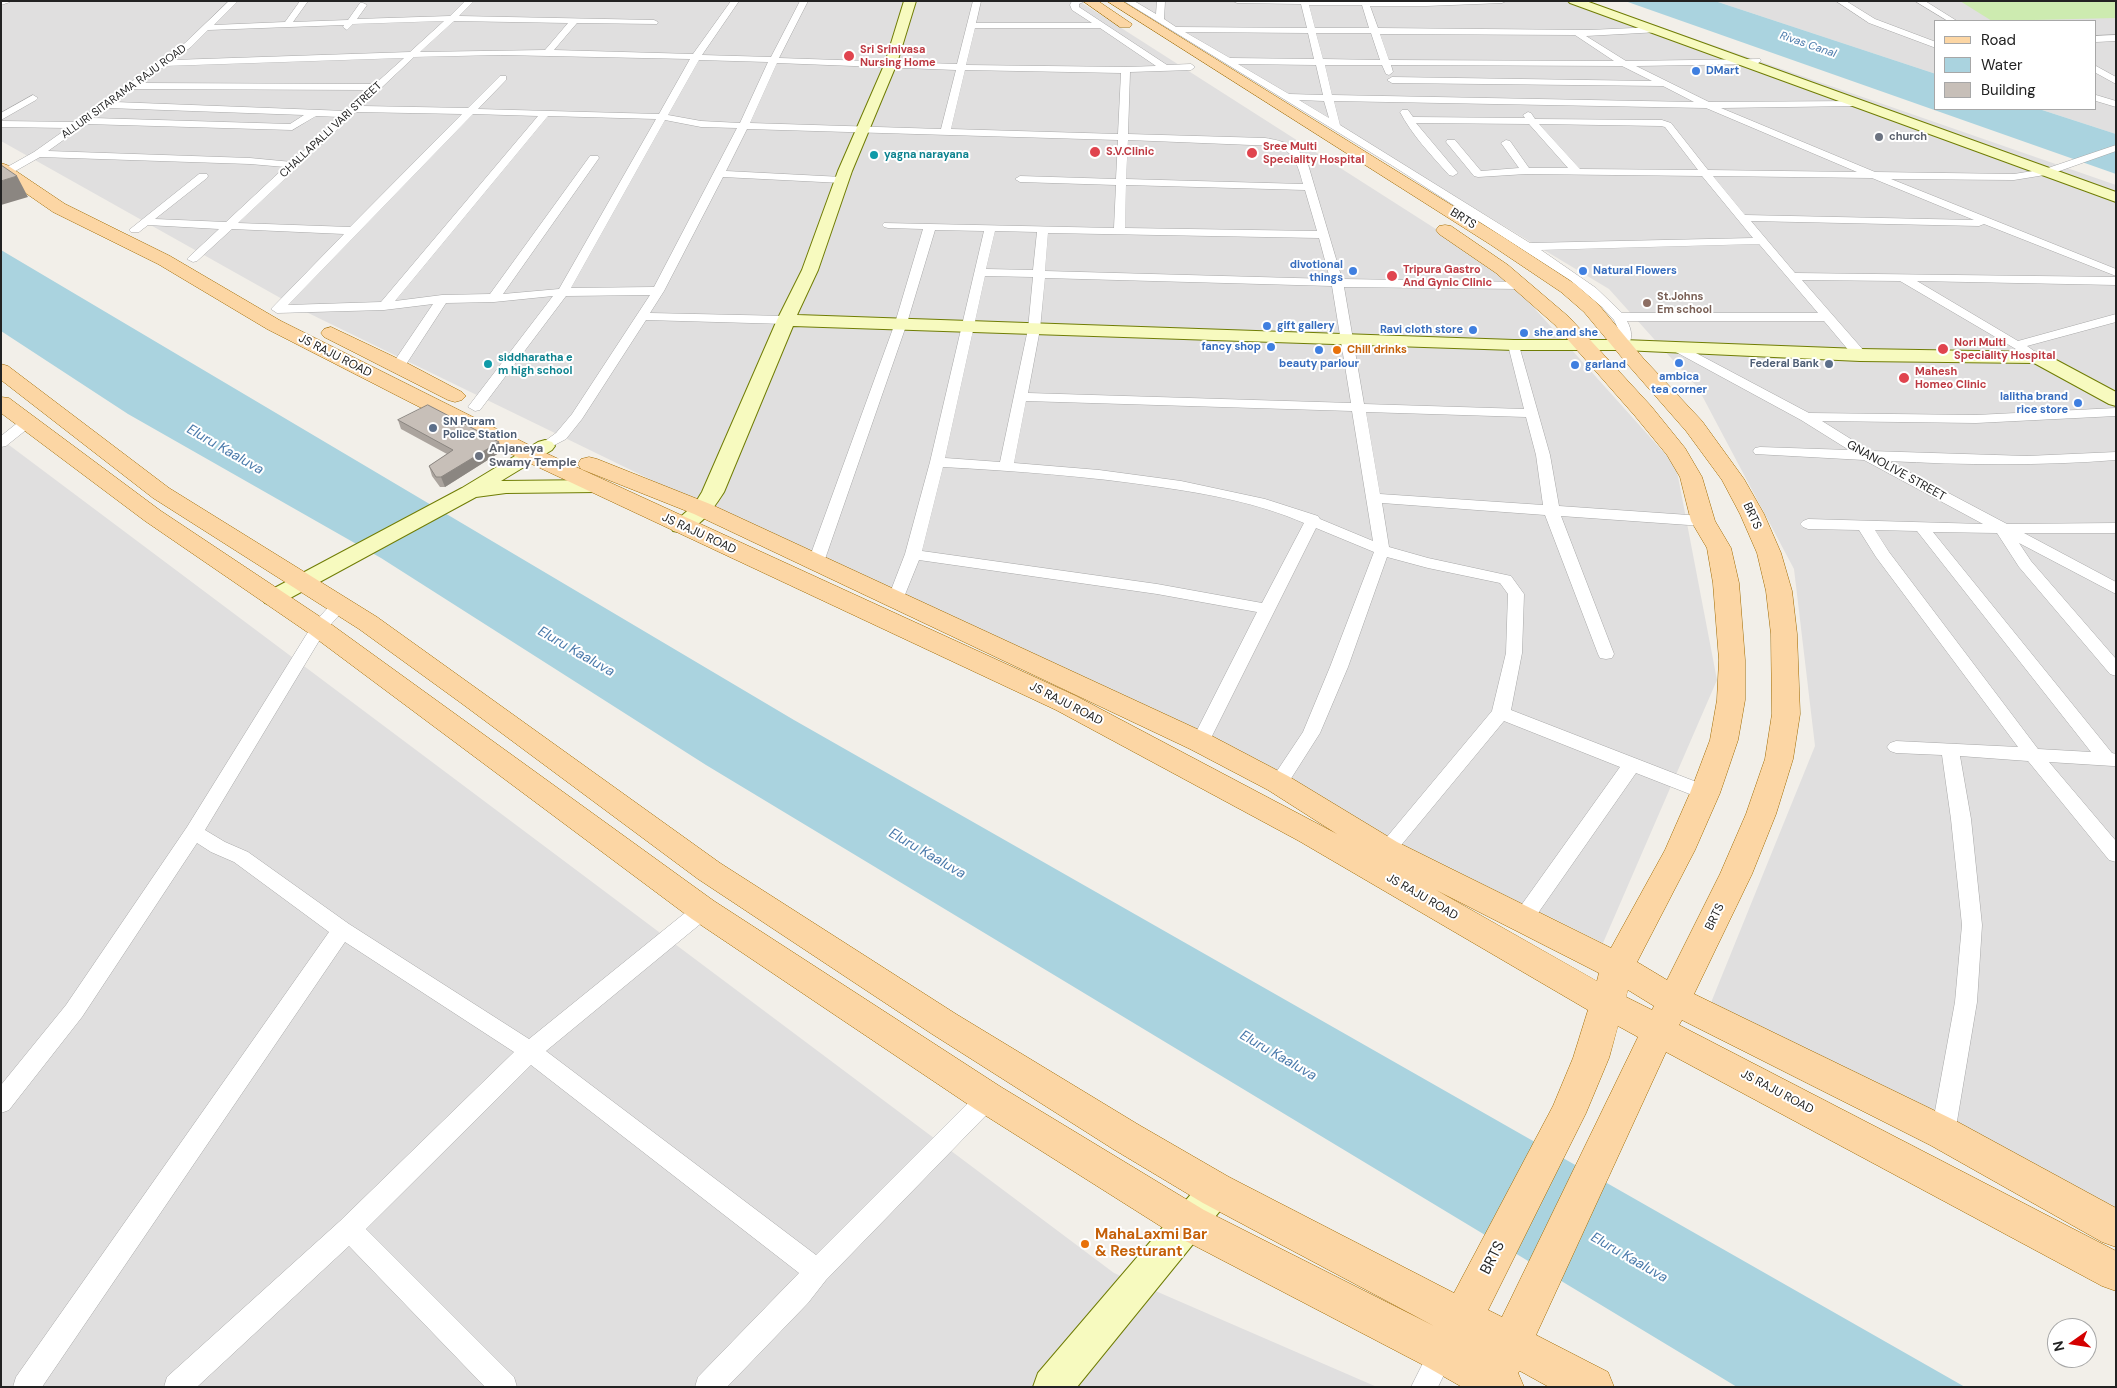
<!DOCTYPE html>
<style>
body{margin:0}
#map{position:relative;width:2117px;height:1388px;overflow:hidden;background:#f2efe9;font-family:"DM Sans",sans-serif}
canvas{display:block}
.frame{position:absolute;inset:0;border:2px solid #222;pointer-events:none}
.legend{position:absolute;left:1934px;top:20px;width:162px;height:90px;box-sizing:border-box;background:#fff;border:1px solid #a7a7a7;margin:0;padding:6px 9px;list-style:none;font-size:15px;color:#222}
.legend li{display:flex;align-items:center;gap:10px;height:25px}
.legend b{width:25px;border:1px solid #a7a7a7}
.north{position:absolute;left:2047px;top:1318px;width:50px;height:50px;box-sizing:border-box;background:#fff;border:1px solid #a7a7a7;border-radius:50%;rotate:257deg;font-size:14px;font-weight:700;line-height:20px;text-align:center;color:#222}
.north::after{content:'';display:block;margin:auto;width:18px;height:22px;background:#d40000;clip-path:polygon(50% 0,100% 100%,50% 72%,0 100%)}
</style>
<div id="map">
<canvas width="2117" height="1388"></canvas>
<div class="frame"></div>
<ul class="legend">
<li><b style="height:6px;background:#fcd6a4"></b>Road</li>
<li><b style="height:14px;background:#aad3df"></b>Water</li>
<li><b style="height:14px;background:#c7bfb8"></b>Building</li>
</ul>
<div class="north">N</div>
</div>
<script>
const g = document.querySelector('canvas').getContext('2d');
g.lineJoin = 'round';
function paint(path, color) { g.fillStyle = color; g.fill(path, 'evenodd'); }
function trace(path, color, width, dash) { g.strokeStyle = color; g.lineWidth = width; g.lineCap = dash ? 'butt' : 'round'; g.setLineDash(dash || []); g.stroke(path); }
function write(font, color, halo, rows, align = 'center') {
  g.font = font + ' "DM Sans",sans-serif'; g.lineWidth = 4; g.setLineDash([]); g.textBaseline = 'middle'; g.strokeStyle = halo; g.fillStyle = color; for (const [text, x, y, turn = 0] of rows) {
    g.save(); g.translate(x, y); g.rotate((+turn || 0) * Math.PI / 180); g.textAlign = isNaN(turn) ? turn : align; if (halo) g.strokeText(text, 0, 0); g.fillText(text, 0, 0); g.restore();
  }
}
paint(new Path2D(`
 M 1,1 L 1079,1 L 1500,270 L 1676,466 L 1717,680 L 1603,943 L 300,309 L 1,141 Z
 M 1129,1 L 1586,1 L 2116,185 L 2116,1221 L 1708,1010 L 1815,746 L 1794,569 L 1698,388 L 1609,289 Z
 M 1715,1 L 2116,1 L 2116,134 L 2039,109 L 2096,109 L 2096,21 L 1936,21 L 1936,74 Z
 M 1,439 L 1114,1273 L 1377,1387 L 1,1387 Z`), '#e0dfdf');
paint(new Path2D(`
 M 1960,1 L 2116,1 L 2116,18 L 1992,21 Z`), '#cdebb0');
paint(new Path2D(`
 M 1625,1 L 1715,1 L 1936,74 L 1936,109 L 2039,109 L 2116,134 L 2116,174 Z
 M 1,250 L 794,720 L 1965,1387 L 1737,1387 L 706,765 L 381,558 L 128,414 L 1,331 Z`), '#aad3df');
const street = new Path2D(`
 M 1,1 L 10,1 L 10,2 L 1,5 Z
 M 229,1 L 238,1 L 214,25 L 285,22 L 300,1 L 308,1 L 293,22 L 348,20 L 360,3 L 363,3 L 367,5 L 357,19 L 450,16 L 465,1 L 474,1 L 459,16 L 654,20 L 658,22 L 657,24 L 577,23 L 554,50 L 693,54 L 731,1 L 739,1 L 702,55 L 771,57 L 800,1 L 808,1 L 779,58 L 957,64 L 973,1 L 981,1 L 976,23 L 1092,23 L 1072,10 L 1070,5 L 1072,1 L 1085,1 L 1079,4 L 1079,7 L 1167,65 L 1191,64 L 1195,67 L 1191,70 L 1130,72 L 1128,134 L 1265,138 C 1284,141 1296,145 1307,161 L 1342,279 L 1526,282 L 1528,285 L 1526,288 L 1522,289 L 1344,287 L 1364,404 L 1524,409 L 1508,345 L 1510,342 L 1518,342 L 1550,455 L 1559,506 L 1703,516 L 1708,518 L 1711,521 L 1708,524 L 1703,526 L 1561,516 L 1614,654 L 1612,658 L 1606,659 L 1600,658 L 1598,654 L 1545,515 L 1382,503 L 1389,547 L 1428,558 L 1511,576 L 1524,594 L 1522,653 L 1511,710 L 1712,788 L 1714,793 L 1712,798 L 1705,800 L 1636,773 L 1529,926 L 1522,928 L 1515,926 L 1512,920 L 1515,914 L 1620,767 L 1504,721 L 1393,855 L 1386,857 L 1379,855 L 1376,850 L 1492,711 L 1506,653 L 1508,594 L 1500,583 L 1428,568 L 1387,557 L 1348,667 L 1320,733 L 1285,788 L 1278,790 L 1271,788 L 1269,783 L 1303,732 L 1330,667 L 1374,552 L 1316,528 L 1209,742 L 1206,746 L 1200,748 L 1194,746 L 1191,742 L 1257,612 L 1157,594 L 919,560 L 902,602 L 890,602 L 888,598 L 905,554 L 930,462 L 984,231 L 935,230 L 907,323 L 824,562 L 822,565 L 810,565 L 808,562 L 895,323 L 923,229 L 888,228 L 884,227 L 882,225 L 884,223 L 1114,228 L 1116,185 L 1020,182 L 1015,179 L 1020,176 L 1116,179 L 1118,140 L 747,129 L 726,171 L 842,177 L 847,180 L 842,183 L 723,177 L 664,291 L 650,313 L 786,316 L 792,320 L 786,324 L 646,320 L 582,419 L 566,439 L 545,450 L 540,449 L 538,446 L 556,433 L 572,414 L 650,295 L 566,296 L 480,410 L 475,411 L 468,407 L 553,296 L 494,302 L 446,303 L 403,369 L 398,370 L 391,366 L 433,304 L 384,310 L 277,313 L 271,309 L 344,234 L 232,229 L 197,261 L 193,262 L 187,259 L 189,257 L 219,229 L 148,225 L 139,232 L 131,232 L 129,230 L 199,174 L 207,174 L 208,176 L 207,178 L 155,219 L 226,222 L 285,167 L 250,164 L 40,157 L 10,174 L 2,174 L 2,170 L 34,152 L 68,128 L 1,127 L 1,121 L 76,122 L 185,43 ZM 444,21 L 410,52 L 173,60 L 191,47 L 208,30 L 344,25 L 343,27 L 347,30 L 353,24 ZM 454,21 L 568,23 L 545,50 L 420,52 ZM 975,28 L 1100,28 L 1156,66 L 1126,67 L 966,65 ZM 501,55 L 690,59 L 659,114 L 478,109 L 506,80 L 506,76 L 500,76 L 468,108 L 362,106 L 414,57 ZM 404,58 L 375,84 L 141,83 L 165,66 ZM 699,60 L 768,62 L 740,123 L 701,121 L 668,115 ZM 777,63 L 956,70 L 941,129 L 750,123 ZM 965,70 L 1121,73 L 1118,134 L 951,129 ZM 134,89 L 369,90 L 346,111 L 115,102 ZM 108,108 L 304,115 L 290,124 L 93,118 ZM 356,112 L 462,114 L 350,227 L 238,223 ZM 473,114 L 538,116 L 381,302 L 288,305 ZM 316,116 L 340,117 L 292,162 L 250,158 L 48,151 L 86,124 L 292,130 ZM 548,116 L 656,119 L 559,289 L 503,294 L 599,158 L 598,156 L 590,156 L 490,294 L 442,295 L 395,301 ZM 665,120 L 701,127 L 737,128 L 654,287 L 571,288 ZM 1128,140 L 1276,146 C 1295,152 1298,166 1303,184 L 1126,179 ZM 1126,185 L 1305,190 L 1317,231 L 1125,228 ZM 995,231 L 1037,232 L 1033,270 L 986,269 ZM 1048,233 L 1319,238 L 1330,279 L 1045,271 ZM 985,276 L 1033,277 L 1028,329 L 1000,462 L 945,458 ZM 1045,278 L 1332,286 L 1351,403 L 1028,393 L 1040,329 ZM 1026,401 L 1352,411 L 1373,541 L 1320,519 L 1318,516 L 1265,499 L 1181,481 L 1099,470 L 1014,463 ZM 1366,412 L 1526,417 L 1536,455 L 1543,505 L 1380,494 ZM 943,467 C 1015,471 1088,476 1160,487 C 1209,494 1258,503 1304,523 L 1262,603 L 1157,584 L 922,551 Z
 M 1124,1 L 1134,1 L 1156,14 L 1157,1 L 1165,1 L 1164,19 L 1176,27 L 1307,28 L 1301,4 L 1237,3 L 1233,1 L 1506,1 L 1502,3 L 1426,6 L 1370,6 L 1378,28 L 1589,30 L 1656,27 L 1660,30 L 1659,32 L 1586,36 L 1626,61 L 1760,59 L 1761,61 L 1757,64 L 1636,66 L 1709,102 L 1858,101 L 1860,103 L 1855,106 L 1721,108 L 1875,172 L 2014,174 L 2045,169 L 2116,145 L 2116,151 L 2051,174 L 2014,180 L 1891,179 L 2116,269 L 2116,276 L 1984,224 L 1979,226 L 1751,221 L 1795,273 L 2116,277 L 2116,285 L 1917,281 L 2018,341 L 2116,314 L 2116,322 L 2027,346 L 2044,358 L 2038,362 L 1900,281 L 1802,280 L 1865,352 L 1866,355 L 1865,358 L 1855,358 L 1824,321 L 1627,321 C 1632,330 1633,339 1627,348 L 1619,348 L 1617,345 L 1619,331 L 1614,320 L 1602,307 L 1570,280 L 1393,166 ZM 1309,5 L 1362,5 L 1369,28 L 1315,28 ZM 1185,32 L 1308,33 L 1314,59 L 1230,58 ZM 1316,33 L 1371,33 L 1380,60 L 1323,59 ZM 1380,34 L 1575,35 L 1614,61 L 1389,60 ZM 1238,64 L 1316,65 L 1323,95 L 1289,94 ZM 1325,65 L 1382,65 L 1386,74 L 1389,75 L 1393,72 L 1391,65 L 1622,66 L 1652,81 L 1392,77 L 1387,80 L 1392,83 L 1663,86 L 1694,102 L 1332,95 ZM 1299,100 L 1324,101 L 1329,118 ZM 1334,101 L 1706,108 L 1857,172 L 1708,170 L 1671,123 L 1662,120 L 1535,119 L 1531,113 L 1528,112 L 1523,115 L 1525,118 L 1413,117 L 1408,110 L 1402,110 L 1400,112 C 1412,135 1431,155 1449,175 L 1453,176 L 1458,173 L 1416,123 L 1529,124 L 1568,168 L 1529,168 L 1510,141 L 1506,140 L 1501,143 L 1519,168 L 1481,171 L 1455,140 L 1447,140 L 1446,142 L 1474,176 L 1478,177 L 1526,174 L 1702,176 L 1753,238 L 1530,243 L 1340,125 ZM 1539,124 L 1661,126 L 1665,127 L 1698,170 L 1580,169 ZM 1713,176 L 1872,178 L 1974,220 L 1745,215 ZM 1759,244 L 1818,313 L 1622,313 L 1596,288 L 1541,250 Z
 M 1836,1 L 1846,1 L 1875,19 L 1936,42 L 1936,48 L 1869,23 Z
 M 1915,1 L 1925,1 L 1957,21 L 1948,21 Z
 M 2116,35 L 2116,41 L 2096,42 L 2096,36 Z
 M 2096,66 L 2116,77 L 2116,84 L 2096,73 Z
 M 33,95 L 38,98 L 36,100 L 1,120 L 1,113 Z
 M 2096,95 L 2116,101 L 2116,107 L 2096,101 Z
 M 1679,344 L 1809,413 L 1976,415 L 2116,408 L 2116,416 L 1976,423 L 1822,421 L 1870,451 L 2027,456 L 2116,452 L 2116,460 C 2040,466 1964,465 1888,461 L 2007,524 L 2116,523 L 2116,533 L 2024,533 L 2116,582 L 2116,594 L 2019,543 L 2031,561 L 2116,659 L 2116,676 L 2110,674 L 2019,567 L 1997,533 L 1933,532 L 2112,753 L 2116,754 L 2116,766 L 2113,766 L 2049,762 L 2116,841 L 2116,862 L 2109,860 L 2028,761 L 1960,756 L 1971,819 L 1982,925 L 1977,1002 L 1955,1133 L 1951,1140 L 1943,1144 L 1935,1140 L 1931,1133 L 1955,1002 L 1962,925 L 1951,819 L 1942,755 L 1896,753 L 1890,751 L 1887,747 L 1890,743 L 1896,741 L 2018,747 L 1876,557 L 1859,530 L 1808,529 L 1803,527 L 1800,524 L 1803,521 L 1808,519 L 1983,524 L 1864,460 L 1755,454 L 1753,451 L 1755,448 L 1760,447 L 1849,450 L 1801,420 L 1674,351 L 1673,348 L 1674,345 ZM 1875,530 L 1917,531 L 2091,752 L 2038,749 L 1889,552 Z
 M 26,419 L 33,423 L 31,426 L 6,446 L 1,447 L 1,436 L 21,420 Z
 M 340,600 L 346,601 L 348,605 L 325,631 L 205,830 L 225,842 L 248,852 L 349,924 L 529,1039 L 696,904 L 703,902 L 710,904 L 713,910 L 710,916 L 546,1051 L 816,1255 L 980,1091 L 988,1088 L 996,1091 L 1000,1098 L 996,1105 L 826,1280 L 808,1303 L 727,1387 L 695,1387 L 698,1377 L 799,1273 L 531,1065 L 366,1229 L 514,1377 L 517,1387 L 485,1387 L 349,1246 L 197,1387 L 164,1387 L 167,1377 L 340,1221 L 514,1052 L 345,942 L 42,1387 L 13,1387 L 16,1377 L 329,932 L 234,862 L 211,852 L 197,843 L 82,1017 L 9,1110 L 1,1113 L 1,1085 L 66,1005 L 187,827 L 313,624 L 334,601 Z
 M 1442,1339 L 1451,1343 L 1455,1352 L 1438,1387 L 1411,1387 L 1433,1343 Z`);
const secondary = new Path2D(`
 M 904,1 L 916,1 L 897,63 L 852,171 L 818,270 L 797,315 L 1514,340 L 1623,340 L 1860,349 L 2038,352 L 2045,354 L 2116,392 L 2116,406 L 2109,404 L 2034,363 L 1860,361 L 1623,350 L 1514,350 L 793,326 L 724,492 C 713,509 696,536 673,531 L 670,526 L 694,505 L 702,492 L 777,320 L 802,270 L 838,171 L 885,63 Z
 M 1568,1 L 1586,1 L 2116,192 L 2116,202 L 1570,3 Z
 M 545,440 L 552,442 L 555,446 L 552,450 L 501,481 L 597,480 L 604,482 L 607,486 L 604,490 L 597,492 L 506,493 L 476,497 L 281,603 L 273,605 L 265,603 L 261,598 L 265,593 L 462,488 L 538,442 Z
 M 1216,1174 L 1228,1179 L 1233,1190 L 1228,1201 L 1077,1387 L 1033,1387 L 1038,1373 L 1204,1179 Z`);
const primary = new Path2D(`
 M 1083,1 L 1098,1 L 1132,24 L 1130,27 L 1120,27 Z
 M 1107,1 L 1122,1 L 1503,237 L 1575,284 L 1598,304 L 1643,358 L 1702,421 L 1744,479 L 1764,514 L 1781,553 L 1792,591 L 1797,634 L 1800,714 L 1793,759 L 1776,814 L 1752,874 L 1694,994 L 1956,1121 L 2116,1208 L 2116,1247 L 2102,1242 L 1930,1145 L 1682,1020 L 1679,1025 L 2116,1251 L 2116,1291 L 2102,1286 L 1666,1052 L 1536,1335 L 1608,1372 L 1614,1387 L 1549,1387 L 1520,1371 L 1518,1373 L 1524,1387 L 1462,1387 L 1427,1367 L 1176,1236 L 975,1109 L 692,919 L 310,634 L 145,521 L 1,413 L 1,397 L 9,398 L 161,511 L 328,622 L 714,901 L 1001,1087 L 1204,1210 L 1434,1326 L 1203,1203 L 1113,1149 L 932,1034 L 698,879 L 461,703 L 359,629 L 153,498 L 1,380 L 1,364 L 8,366 L 169,488 L 377,617 L 720,863 L 956,1014 L 1139,1125 L 1229,1177 L 1454,1293 L 1553,1106 L 1573,1058 L 1588,1010 L 1299,841 L 1056,710 L 523,460 L 267,329 L 158,264 L 53,212 L 1,176 L 1,163 L 7,165 L 65,204 L 170,256 L 281,321 L 539,450 L 1076,696 L 1337,834 L 1268,790 L 1190,749 L 694,514 L 581,469 L 578,464 L 581,459 L 589,457 L 597,459 L 710,504 L 1210,735 L 1288,776 L 1397,842 L 1611,948 L 1665,850 L 1690,793 L 1710,740 L 1717,700 L 1719,660 L 1713,583 L 1707,548 L 1691,521 L 1680,477 L 1667,455 L 1635,416 L 1555,325 L 1496,273 L 1439,234 L 1436,230 L 1439,226 L 1445,225 L 1451,226 L 1508,265 L 1569,317 L 1651,406 L 1685,448 L 1702,477 L 1715,521 L 1731,548 L 1739,583 L 1745,660 L 1745,700 L 1738,740 L 1720,793 L 1695,850 L 1637,962 L 1667,980 L 1720,874 L 1746,814 L 1765,759 L 1772,714 L 1771,634 L 1766,591 L 1757,553 L 1740,514 L 1722,480 L 1686,431 L 1629,366 L 1584,312 L 1561,292 L 1491,245 ZM 1436,890 L 1599,973 L 1597,981 ZM 1628,990 L 1654,1006 L 1652,1010 L 1626,997 ZM 1618,1026 L 1638,1037 L 1502,1317 L 1488,1310 L 1586,1113 L 1609,1058 Z
 M 331,327 L 405,362 L 462,392 L 466,396 L 462,400 L 455,402 L 448,400 L 324,337 L 321,333 L 324,329 Z`);
trace(street, '#a9a9a9', 1);
trace(secondary, '#707d05', 2);
trace(primary, '#a06b00', 1);
paint(street, '#fff');
paint(secondary, '#f7fabf');
paint(primary, '#fcd6a4');
paint(new Path2D(`
 M 398,420 L 502,451 L 445,487 L 440,487 L 432,476 L 429,466 L 447,454 L 401,429 Z`), '#aba49e');
paint(new Path2D(`
 M 17,176 L 28,197 L 1,205 L 1,181 Z
 M 499,442 L 502,451 L 445,487 L 441,477 Z`), '#8b8681');
const building = new Path2D(`
 M 1,165 L 17,176 L 1,181 Z
 M 428,405 L 499,442 L 441,477 L 436,477 L 429,466 L 453,450 L 398,420 Z`);
paint(building, '#c7bfb8');
trace(building, '#8b8681', 1);
for (const [x, y, r, color] of [
 [849,56,6,"#e0444e"],
 [1696,71,5,"#3f7fe0"],
 [1879,137,5,"#6b7280"],
 [1095,152,6,"#e0444e"],
 [1252,153,6,"#e0444e"],
 [874,155,5,"#0f9aa8"],
 [1353,271,5,"#3f7fe0"],
 [1583,271,5,"#3f7fe0"],
 [1392,276,6,"#e0444e"],
 [1647,303,5,"#8d6e63"],
 [1267,326,5,"#3f7fe0"],
 [1473,330,5,"#3f7fe0"],
 [1524,333,5,"#3f7fe0"],
 [1271,347,5,"#3f7fe0"],
 [1943,349,6,"#e0444e"],
 [1319,350,5,"#3f7fe0"],
 [1337,350,5,"#e8710a"],
 [1679,363,5,"#3f7fe0"],
 [488,364,5,"#0f9aa8"],
 [1829,364,5,"#5c6f8a"],
 [1575,365,5,"#3f7fe0"],
 [1904,378,6,"#e0444e"],
 [2078,403,5,"#3f7fe0"],
 [433,428,5,"#5c6f8a"],
 [479,456,5,"#6b7280"],
 [1085,1244,5,"#e8710a"]
]) { const dot = new Path2D(); dot.arc(x, y, r, 0, 2 * Math.PI); g.fillStyle = color; g.fill(dot); trace(dot, '#fff', 2); }
write('italic 11px', '#4a7aab', '#fff', [
 ["Rivas Canal",1808,45,19]
]);
write('bold 11px', '#be3a42', '#fff', [
 ["Sri Srinivasa",860,50],
 ["Nursing Home",860,63],
 ["Sree Multi",1263,147],
 ["Speciality Hospital",1263,160],
 ["S.V.Clinic",1106,152],
 ["Tripura Gastro",1403,270],
 ["And Gynic Clinic",1403,283],
 ["Nori Multi",1954,343],
 ["Speciality Hospital",1954,356],
 ["Mahesh",1915,372],
 ["Homeo Clinic",1915,385]
], 'left');
write('bold 11px', '#366cbe', '#fff', [
 ["DMart",1706,71],
 ["divotional",1343,265,"right"],
 ["things",1343,278,"right"],
 ["Natural Flowers",1593,271],
 ["gift gallery",1277,326],
 ["Ravi cloth store",1463,330,"right"],
 ["she and she",1534,333],
 ["fancy shop",1261,347,"right"],
 ["beauty parlour",1319,364,"center"],
 ["garland",1585,365],
 ["ambica",1679,377,"center"],
 ["tea corner",1679,390,"center"],
 ["lalitha brand",2068,397,"right"],
 ["rice store",2068,410,"right"]
], 'left');
write('11px', '#222', '#fff', [
 ["ALLURI SITARAMA RAJU ROAD",124,92,-36],
 ["CHALLAPALLI VARI STREET",331,130,-43]
]);
write('bold 11px', '#5b616d', '#fff', [
 ["church",1889,137]
], 'left');
write('bold 11px', '#0d838f', '#fff', [
 ["yagna narayana",884,155],
 ["siddharatha e",498,358],
 ["m high school",498,371]
], 'left');
write('bold 11px', '#785e54', '#fff', [
 ["St.Johns",1657,297],
 ["Em school",1657,310]
], 'left');
write('bold 11px', '#c56008', '#fff', [
 ["Chill drinks",1347,350]
], 'left');
write('bold 11px', '#4e5e75', '#fff', [
 ["Federal Bank",1819,364],
 ["SN Puram",443,422,"left"],
 ["Police Station",443,435,"left"]
], 'right');
write('12px', '#222', '#fff', [
 ["BRTS",1463,219,32],
 ["JS RAJU ROAD",335,356,27],
 ["GNANOLIVE STREET",1896,471,29],
 ["BRTS",1752,516,65],
 ["JS RAJU ROAD",699,534,25],
 ["JS RAJU ROAD",1066,704,27],
 ["JS RAJU ROAD",1422,897,30],
 ["BRTS",1715,917,-64],
 ["JS RAJU ROAD",1777,1092,28]
]);
write('bold 12px', '#5b616d', '#fff', [
 ["Anjaneya",489,449],
 ["Swamy Temple",489,463]
], 'left');
write('italic 14px', '#4a7aab', '#fff', [
 ["Eluru Kaaluva",225,450,30],
 ["Eluru Kaaluva",576,652,30],
 ["Eluru Kaaluva",927,854,30],
 ["Eluru Kaaluva",1278,1056,30],
 ["Eluru Kaaluva",1629,1258,30]
]);
write('bold 15px', '#c56008', '#fff', [
 ["MahaLaxmi Bar",1095,1235],
 ["& Resturant",1095,1252]
], 'left');
write('15px', '#222', '#fff', [
 ["BRTS",1493,1258,-63]
]);
</script>
